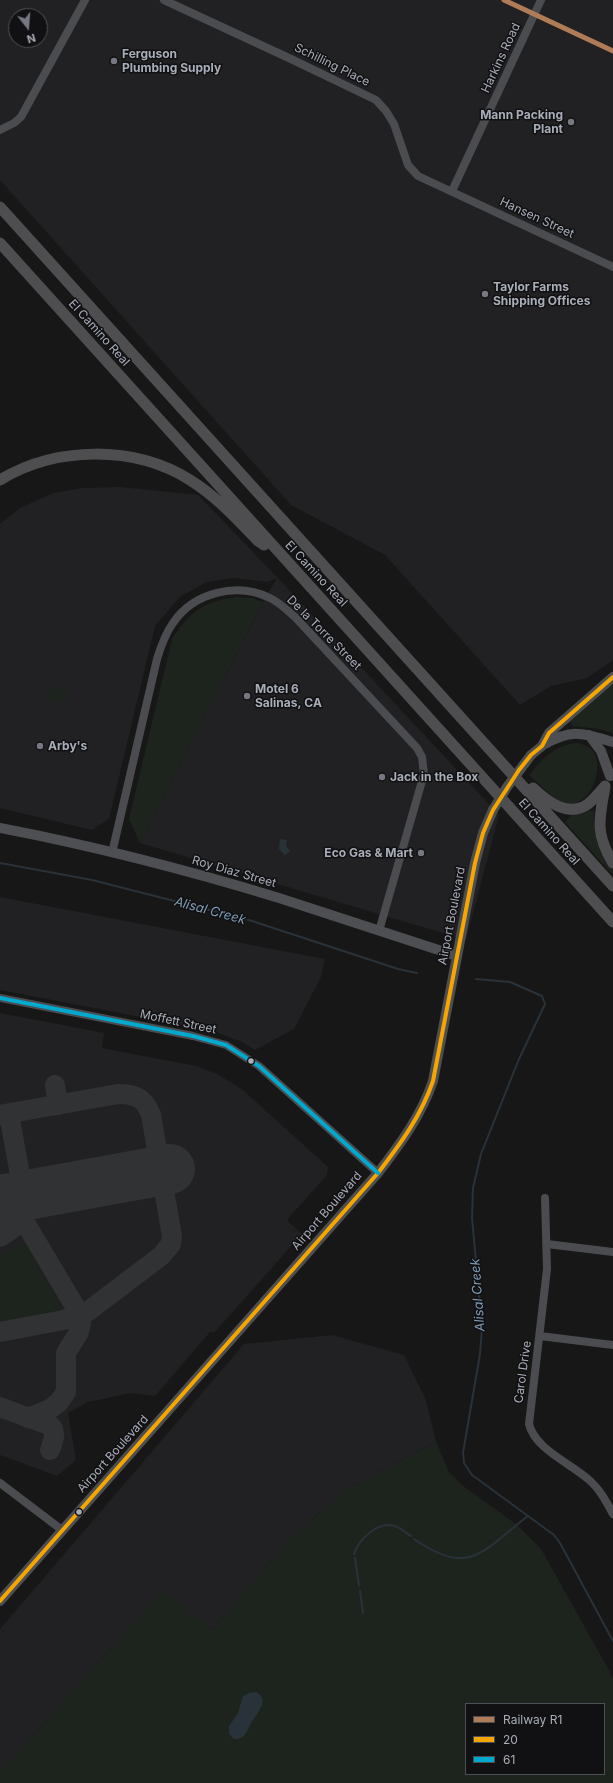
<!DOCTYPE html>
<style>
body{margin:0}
#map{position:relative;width:613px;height:1783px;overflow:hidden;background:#171717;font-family:Inter,sans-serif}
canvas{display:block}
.legend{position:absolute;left:465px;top:1703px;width:140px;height:72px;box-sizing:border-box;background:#111113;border:1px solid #4d4f55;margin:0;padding:5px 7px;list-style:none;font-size:12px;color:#a8adb8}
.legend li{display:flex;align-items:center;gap:8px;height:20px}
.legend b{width:20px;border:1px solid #4d4f55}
.north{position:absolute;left:8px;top:8px;width:40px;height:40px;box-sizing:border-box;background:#111113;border:1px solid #4d4f55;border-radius:50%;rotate:163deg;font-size:11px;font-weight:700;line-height:16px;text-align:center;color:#a8adb8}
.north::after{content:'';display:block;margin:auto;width:14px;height:18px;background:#757880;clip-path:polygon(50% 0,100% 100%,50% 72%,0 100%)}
</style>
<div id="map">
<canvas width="613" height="1783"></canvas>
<ul class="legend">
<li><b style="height:5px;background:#b07c57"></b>Railway R1</li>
<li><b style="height:5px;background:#f7a600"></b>20</li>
<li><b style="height:5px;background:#00a9ce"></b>61</li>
</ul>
<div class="north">N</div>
</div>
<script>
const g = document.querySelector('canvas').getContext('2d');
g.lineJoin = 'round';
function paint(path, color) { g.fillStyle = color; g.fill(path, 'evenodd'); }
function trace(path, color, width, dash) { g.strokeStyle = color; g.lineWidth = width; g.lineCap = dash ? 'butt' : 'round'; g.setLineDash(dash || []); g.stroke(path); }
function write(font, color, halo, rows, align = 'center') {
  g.font = font + ' Inter,sans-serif'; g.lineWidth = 3; g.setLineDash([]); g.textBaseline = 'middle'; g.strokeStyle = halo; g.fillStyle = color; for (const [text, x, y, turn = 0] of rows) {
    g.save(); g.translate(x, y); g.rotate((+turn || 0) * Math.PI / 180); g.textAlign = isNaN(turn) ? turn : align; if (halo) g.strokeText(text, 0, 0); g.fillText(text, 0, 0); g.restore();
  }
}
paint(new Path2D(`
 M 0,0 L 613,0 L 613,660 L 587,678 L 551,686 L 520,705 L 385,555 L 291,505 L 0,180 ZM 16,16 L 40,16 L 40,40 L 16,40 Z
 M 121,487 L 198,495 L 278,578 L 499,815 L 466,940 L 140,843 L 263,602 L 277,578 L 268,582 L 232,578 L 207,582 L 181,596 L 155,626 L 109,819 L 92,830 L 0,808 L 0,524 L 20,508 L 53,493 L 82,488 Z
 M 0,897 L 325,959 L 321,977 L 294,1029 L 255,1050 L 242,1042 L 213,1031 L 0,990 Z
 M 0,1013 L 104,1033 L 102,1048 L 196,1066 L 217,1074 L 243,1090 L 328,1167 L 327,1175 L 287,1220 L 302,1234 L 215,1332 L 210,1332 L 155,1396 L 131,1393 L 88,1402 L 68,1413 L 76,1460 L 57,1476 L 0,1455 Z
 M 332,1335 L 404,1355 L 426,1400 L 436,1442 L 348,1488 L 288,1541 L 212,1629 L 162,1591 L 0,1773 L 0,1629 L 244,1344 Z`), '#212123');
paint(new Path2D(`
 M 236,597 L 252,598 L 263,602 L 140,843 L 129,819 L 172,639 C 191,610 203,602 236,597 Z
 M 613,680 L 613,733 L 599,729 L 573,726 L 569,721 Z
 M 51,687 L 68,691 L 65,704 L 48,700 Z
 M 577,743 C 582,744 589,746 593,751 C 606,770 588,812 562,803 C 555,800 536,781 529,775 C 542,759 555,745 577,743 Z
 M 586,810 L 594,811 C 592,834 599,852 613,870 L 612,874 L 565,822 L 573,814 Z
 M 26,1244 L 63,1309 L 57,1313 L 0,1323 L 0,1254 L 15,1245 Z
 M 436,1442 L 449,1472 L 462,1485 L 517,1525 L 541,1549 L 610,1672 L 613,1678 L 613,1783 L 0,1783 L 0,1773 L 162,1591 L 212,1629 L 288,1541 L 348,1488 ZM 466,1704 L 604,1704 L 604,1774 L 466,1774 Z`), '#1d241e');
paint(new Path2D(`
 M 280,839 L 287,840 L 286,846 L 290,851 L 285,855 L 279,849 Z
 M 256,1692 C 270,1700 258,1712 253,1720 C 247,1728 247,1740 234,1739 L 229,1734 L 229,1726 L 238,1713 L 243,1696 L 249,1693 Z`), '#2a3239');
trace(new Path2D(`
 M 0,863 L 92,880 L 249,920 L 398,969 L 417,973
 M 476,979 L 510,982 L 542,996 L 545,1004 L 519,1059 L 481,1154 L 473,1188 L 472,1218 L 482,1327 L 480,1354 L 463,1453 L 464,1463 L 472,1475 L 554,1535 L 560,1543 L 613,1641
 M 414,1539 C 470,1578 482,1551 528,1516
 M 354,1554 C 359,1539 378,1521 395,1526 C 401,1528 406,1533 411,1536
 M 355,1558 L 359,1586
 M 360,1591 L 363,1613`), '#2a3239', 2);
trace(new Path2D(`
 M 55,1085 L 58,1105
 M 0,1115 L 118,1094 C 135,1094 145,1098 151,1115 L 172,1236 L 171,1244 L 161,1256 L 87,1312 L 64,1320 L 0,1332
 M 23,1219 L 80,1315 L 81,1323 L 79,1332 L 66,1353 L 66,1392 L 59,1402 L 50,1409 L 28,1418
 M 0,1237 C 12,1229 24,1223 26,1208 L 9,1114
 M 0,1407 L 51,1426 C 57,1434 53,1441 50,1450`), '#313233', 20);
trace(new Path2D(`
 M 0,1200 L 170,1169`), '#313233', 50);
trace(new Path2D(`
 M 164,0 L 291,59 L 376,100 L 386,111 L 394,124 L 408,165 L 418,176 L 613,267
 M 0,130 L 14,123 L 21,117 L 85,0
 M 452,191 L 541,0
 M 112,853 L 157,659 C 161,646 165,634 173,623 C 194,592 237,582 270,598 C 280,603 287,610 295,617 L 417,748 L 422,757 L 424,774 L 379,931
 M 0,998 L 193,1036 L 226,1045 L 259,1066 L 378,1173
 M 545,1198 L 547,1269 L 529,1424 C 535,1449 570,1463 588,1479 C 599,1488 606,1501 613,1514
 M 547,1244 L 613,1252
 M 540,1336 L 613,1345
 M 0,1483 L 62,1530`), '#4b4c50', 8);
trace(new Path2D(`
 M 589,735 L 601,751 L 610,776
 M 543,745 C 572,728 583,733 613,742
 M 531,755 L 542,746 L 549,733 L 613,677
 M 0,828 C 94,846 187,870 279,898 C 339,917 398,937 457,956
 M 0,1601 L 378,1173 C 401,1143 421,1116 433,1081 L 475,863 L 483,833 L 493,810`), '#4d4f52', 10);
trace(new Path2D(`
 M 0,207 L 613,886
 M 0,243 L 613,922
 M 0,480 C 56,446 134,445 190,480 C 216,496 237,519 258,541 L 264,545
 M 605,787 C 599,819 595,834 613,863
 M 533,788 C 548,802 568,818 588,804 C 594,799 600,792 605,786`), '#4e4e51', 11);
trace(new Path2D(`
 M 493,810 L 507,787 L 531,755`), '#4d4f52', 10);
trace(new Path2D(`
 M 0,1601 L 378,1173 C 401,1143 421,1116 433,1081 L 475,863 L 483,833 L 493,810 L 519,770 L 531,755 L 542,746 L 549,733 L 613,677`), '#f7a600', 4);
trace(new Path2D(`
 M 0,998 L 193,1036 L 226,1045 L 259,1066 L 378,1173`), '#00a9ce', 4);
trace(new Path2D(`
 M 504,0 L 613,51`), '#b07c57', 5);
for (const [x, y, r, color] of [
 [114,61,4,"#757880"],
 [571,122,4,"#757880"],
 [485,294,4,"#757880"],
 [247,696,4,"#757880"],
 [40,746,4,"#757880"],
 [382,777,4,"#757880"],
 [421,853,4,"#757880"],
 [251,1061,3.5,"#a8adb8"],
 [79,1512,3.5,"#a8adb8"]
]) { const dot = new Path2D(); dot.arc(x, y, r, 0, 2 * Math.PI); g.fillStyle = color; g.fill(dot); trace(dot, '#111113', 1.5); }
write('bold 12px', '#a8adb8', '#111113', [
 ["Ferguson",122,54],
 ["Plumbing Supply",122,68],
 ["Mann Packing",563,115,"right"],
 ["Plant",563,129,"right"],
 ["Taylor Farms",493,287],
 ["Shipping Offices",493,301],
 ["Motel 6",255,689],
 ["Salinas, CA",255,703],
 ["Arby's",48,746],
 ["Jack in the Box",390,777],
 ["Eco Gas & Mart",413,853,"right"]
], 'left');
write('12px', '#a8adb8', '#111113', [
 ["Harkins Road",501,58,-65],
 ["Schilling Place",332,65,26],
 ["Hansen Street",537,218,25],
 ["El Camino Real",99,333,48],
 ["El Camino Real",316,574,47],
 ["De la Torre Street",324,633,45],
 ["El Camino Real",549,832,48],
 ["Roy Diaz Street",234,872,16],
 ["Airport Boulevard",452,916,-79],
 ["Moffett Street",178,1022,12],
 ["Airport Boulevard",327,1211,-49],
 ["Carol Drive",523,1372,-82],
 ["Airport Boulevard",113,1454,-48]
]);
write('italic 13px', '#7f9bb3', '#111113', [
 ["Alisal Creek",210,911,15],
 ["Alisal Creek",478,1295,-94]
]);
</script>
